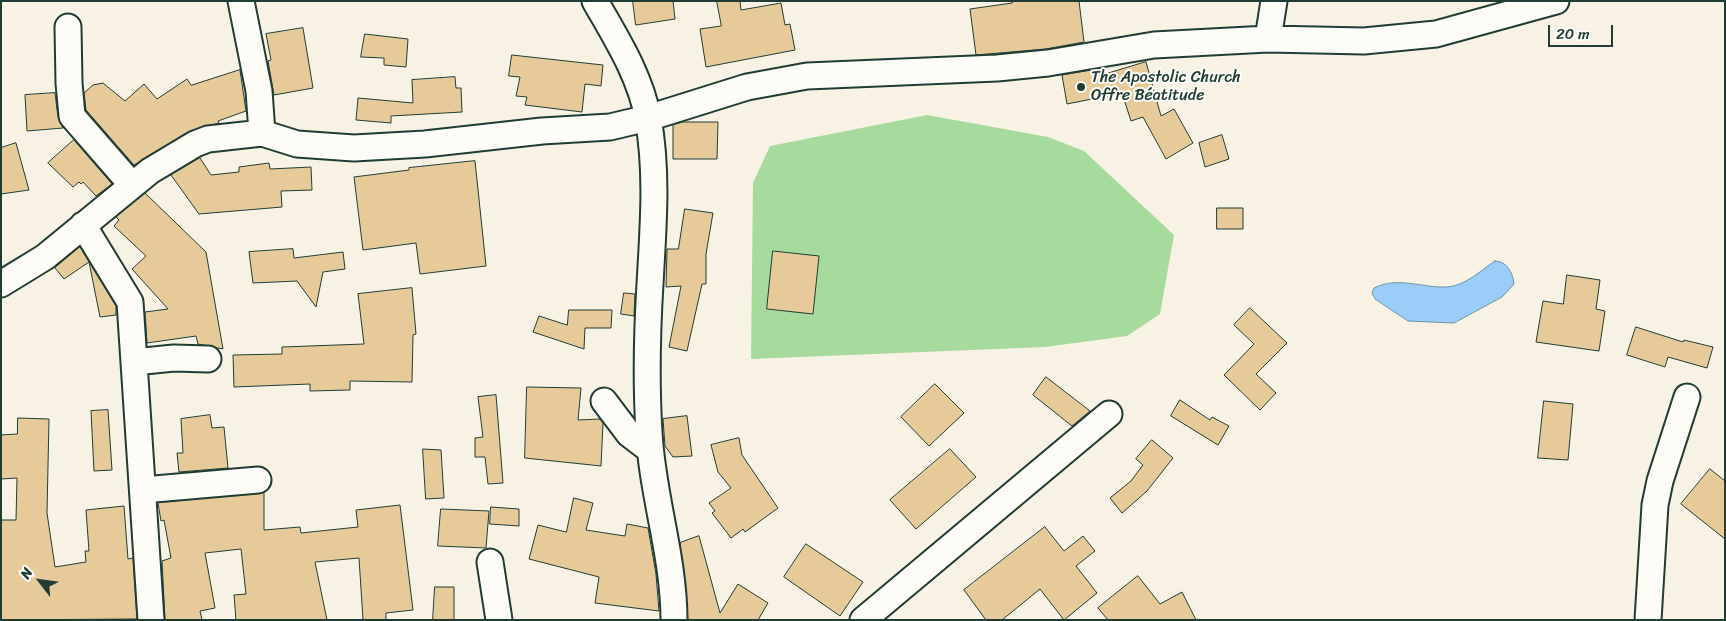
<!DOCTYPE html>
<meta charset="utf-8">
<style>
body{margin:0}
#map{position:relative;width:1726px;height:621px;overflow:hidden;background:#f8f2e4;font-family:Sriracha,sans-serif}
canvas{display:block}
.frame{position:absolute;inset:0;border:2px solid #1f3d34;pointer-events:none}
.north{position:absolute;left:15px;top:556px;width:50px;height:50px;-webkit-text-stroke:4px #fdfcf7;paint-order:stroke;rotate:300deg;font-size:14px;font-weight:700;line-height:20px;text-align:center;color:#1f3d34}
.north::after{content:'';display:block;margin:auto;width:18px;height:22px;background:#1f3d34;clip-path:polygon(50% 0,100% 100%,50% 72%,0 100%)}
.scale{position:absolute;left:1548px;top:25px;width:65px;height:22px;box-sizing:border-box;border:2px solid #1f3d34;border-top:0;padding-left:6px;font-size:15px;line-height:18px;white-space:nowrap;color:#1f3d34;-webkit-text-stroke:4px #fdfcf7;paint-order:stroke}
</style>
<div id="map">
<canvas width="1726" height="621"></canvas>
<div class="frame"></div>
<div class="north">N</div>
<div class="scale">20 m</div>
</div>
<script>
const g = document.querySelector('canvas').getContext('2d');
g.lineJoin = 'round';
function paint(path, color) { g.fillStyle = color; g.fill(path, 'evenodd'); }
function trace(path, color, width, dash) { g.strokeStyle = color; g.lineWidth = width; g.lineCap = dash ? 'butt' : 'round'; g.setLineDash(dash || []); g.stroke(path); }
function write(font, color, halo, rows, align = 'center') {
  g.font = font + ' Sriracha,sans-serif'; g.lineWidth = 4; g.setLineDash([]); g.textBaseline = 'middle'; g.strokeStyle = halo; g.fillStyle = color; for (const [text, x, y, turn = 0] of rows) {
    g.save(); g.translate(x, y); g.rotate((+turn || 0) * Math.PI / 180); g.textAlign = isNaN(turn) ? turn : align; if (halo) g.strokeText(text, 0, 0); g.fillText(text, 0, 0); g.restore();
  }
}
paint(new Path2D(`
 M 927,115 L 1048,137 L 1084,151 L 1174,235 L 1160,314 L 1127,336 L 1045,347 L 751,359 L 753,183 L 770,146 Z`), '#a7db9d');
const water = new Path2D(`
 M 1495,261 C 1507,261 1513,273 1514,284 L 1502,297 L 1454,323 L 1408,321 L 1375,299 L 1372,293 L 1374,288 C 1398,276 1421,288 1447,287 C 1465,286 1480,271 1495,261 Z`);
paint(water, '#9bcdf8');
trace(water, '#6993aa', 1);
const building = new Path2D(`
 M 633,1 L 673,1 L 675,19 L 636,25 Z
 M 717,1 L 740,1 L 741,10 L 781,3 L 785,25 L 790,24 L 795,50 L 706,67 L 700,29 L 721,26 Z
 M 1012,1 L 1079,1 L 1084,42 L 1046,49 L 976,55 L 970,9 L 1012,3 Z
 M 303,28 L 313,88 L 274,95 L 268,61 L 271,60 L 266,34 Z
 M 365,34 L 408,39 L 406,67 L 384,65 L 384,58 L 361,57 Z
 M 512,55 L 603,65 L 601,86 L 585,84 L 582,112 L 525,105 L 527,97 L 516,96 L 520,77 L 509,76 Z
 M 1146,62 L 1161,116 L 1174,109 L 1193,143 L 1166,159 L 1143,117 L 1131,121 L 1122,93 L 1067,104 L 1062,75 L 1103,68 L 1104,74 Z
 M 240,70 L 246,111 L 218,121 L 219,123 L 190,131 L 134,165 L 86,110 L 84,93 L 93,85 L 103,83 L 125,101 L 144,84 L 157,99 L 187,79 L 191,85 Z
 M 455,77 L 456,88 L 461,88 L 462,112 L 391,116 L 391,123 L 356,120 L 358,98 L 413,103 L 412,80 Z
 M 55,93 L 58,117 L 63,128 L 27,131 L 25,95 Z
 M 683,122 L 718,122 L 717,159 L 673,159 L 673,125 Z
 M 1222,135 L 1229,159 L 1205,167 L 1199,143 Z
 M 74,140 L 112,184 L 96,196 L 83,182 L 81,184 L 79,182 L 73,187 L 48,163 Z
 M 16,143 L 29,190 L 1,194 L 1,148 Z
 M 200,158 L 211,175 L 239,172 L 239,167 L 269,163 L 270,169 L 311,167 L 312,190 L 281,191 L 282,207 L 199,214 L 171,175 Z
 M 475,161 L 486,266 L 420,274 L 416,243 L 363,250 L 354,177 L 409,170 L 409,168 Z
 M 145,193 L 206,252 L 223,349 L 198,344 L 196,336 L 147,343 L 145,312 L 168,309 L 132,269 L 146,256 L 114,226 L 119,220 L 116,217 Z
 M 1217,208 L 1243,208 L 1243,229 L 1217,229 Z
 M 685,209 L 713,213 L 706,254 L 706,284 L 702,284 L 687,351 L 669,347 L 681,286 L 666,287 L 667,249 L 678,249 Z
 M 80,247 L 116,306 L 116,315 L 100,317 L 89,262 L 64,279 L 55,268 Z
 M 293,249 L 294,258 L 343,252 L 345,269 L 323,272 L 316,307 L 297,281 L 253,283 L 249,252 Z
 M 773,251 L 819,256 L 813,314 L 767,309 Z
 M 1567,275 L 1600,280 L 1596,309 L 1605,311 L 1599,351 L 1536,342 L 1543,301 L 1563,304 Z
 M 412,288 L 416,334 L 413,335 L 412,382 L 350,381 L 350,390 L 310,391 L 310,384 L 234,387 L 233,355 L 282,354 L 282,347 L 364,344 L 358,294 Z
 M 624,293 L 635,294 L 634,316 L 621,314 Z
 M 1250,308 L 1287,343 L 1256,374 L 1276,393 L 1260,410 L 1224,375 L 1254,344 L 1234,325 Z
 M 569,310 L 612,310 L 611,328 L 585,328 L 584,349 L 533,332 L 539,316 L 567,325 Z
 M 1636,327 L 1683,342 L 1684,340 L 1713,347 L 1707,368 L 1668,357 L 1665,367 L 1627,355 Z
 M 1046,377 L 1090,411 L 1072,426 L 1033,395 Z
 M 935,384 L 964,413 L 929,446 L 901,417 Z
 M 527,387 L 581,388 L 578,420 L 600,419 L 603,423 L 601,466 L 525,458 Z
 M 496,395 L 503,483 L 488,484 L 485,457 L 475,457 L 475,438 L 483,437 L 478,397 Z
 M 1180,400 L 1210,420 L 1212,417 L 1229,426 L 1218,445 L 1171,416 Z
 M 1544,401 L 1573,404 L 1568,460 L 1538,458 Z
 M 108,410 L 112,470 L 94,471 L 91,411 Z
 M 210,415 L 212,428 L 224,427 L 228,468 L 179,472 L 177,453 L 183,453 L 181,419 Z
 M 687,416 L 692,456 L 673,457 L 665,446 L 663,419 Z
 M 18,418 L 49,419 L 47,513 L 55,567 L 86,562 L 85,551 L 89,551 L 86,510 L 124,506 L 128,559 L 133,558 L 137,619 L 1,620 L 1,520 L 16,520 L 17,478 L 1,479 L 1,435 L 17,434 Z
 M 739,438 L 742,455 L 778,508 L 745,532 L 743,529 L 731,538 L 712,513 L 715,511 L 709,503 L 731,488 L 718,472 L 711,445 Z
 M 1152,440 L 1173,458 L 1147,491 L 1122,513 L 1110,498 L 1131,481 L 1143,465 L 1136,459 Z
 M 423,449 L 441,450 L 444,498 L 426,499 Z
 M 950,449 L 976,477 L 916,529 L 890,500 Z
 M 1710,469 L 1725,481 L 1725,539 L 1681,504 Z
 M 264,493 L 264,530 L 300,527 L 301,533 L 358,527 L 356,510 L 400,505 L 413,610 L 386,613 L 386,620 L 363,620 L 359,558 L 315,562 L 327,620 L 236,620 L 234,595 L 246,594 L 241,549 L 205,553 L 215,608 L 200,611 L 202,620 L 165,620 L 162,561 L 171,558 L 164,520 L 161,521 L 158,503 Z
 M 574,498 L 593,503 L 586,530 L 625,536 L 627,524 L 648,528 L 656,574 L 659,611 L 595,603 L 599,577 L 529,559 L 538,525 L 566,532 Z
 M 491,507 L 519,509 L 519,526 L 490,524 Z
 M 441,509 L 489,511 L 486,548 L 438,546 Z
 M 1045,527 L 1064,551 L 1083,536 L 1095,551 L 1076,566 L 1097,593 L 1064,620 L 1040,589 L 1002,620 L 986,620 L 964,590 Z
 M 699,536 L 720,613 L 738,584 L 768,603 L 758,620 L 688,620 L 680,543 Z
 M 806,544 L 863,582 L 840,616 L 784,577 Z
 M 1138,576 L 1160,604 L 1182,592 L 1196,620 L 1108,620 L 1098,608 Z
 M 435,587 L 454,587 L 454,620 L 433,620 Z`);
paint(building, '#e6ca9a');
trace(building, '#1f3d34', 1);
const street = new Path2D(`
 M 241,1 L 259,91 L 262,133
 M 595,1 C 616,38 640,75 648,118 C 658,173 653,229 650,284 C 647,333 646,383 649,432 C 652,495 674,556 674,620
 M 68,27 L 69,83 L 72,116 L 132,185
 M 1268,39 L 1364,41 L 1436,34 L 1556,1
 M 83,225 L 130,302 L 151,620
 M 1,284 L 45,257 L 150,171 L 195,144 L 208,139 L 262,133 L 297,144 L 354,148 L 425,144 L 542,131 L 610,127 L 648,118 L 747,87 L 807,76 L 997,68 L 1048,63 L 1154,45 L 1268,39 L 1274,1
 M 134,362 L 174,358 L 208,359
 M 604,401 L 629,434 L 650,450
 M 143,490 L 258,480
 M 490,562 L 499,620
 M 863,620 L 1109,414
 M 1648,620 L 1655,505 L 1660,481 L 1687,397`);
trace(street, '#1f3d34', 29);
trace(street, '#fdfcf7', 25);
for (const [x, y, r, color] of [
 [1081,87,5,"#1f3d34"]
]) { const dot = new Path2D(); dot.arc(x, y, r, 0, 2 * Math.PI); g.fillStyle = color; g.fill(dot); trace(dot, '#fdfcf7', 2); }
write('16px', '#1f3d34', '#fdfcf7', [
 ["The Apostolic Church",1091,78],
 ["Offre Béatitude",1091,96]
], 'left');
</script>
